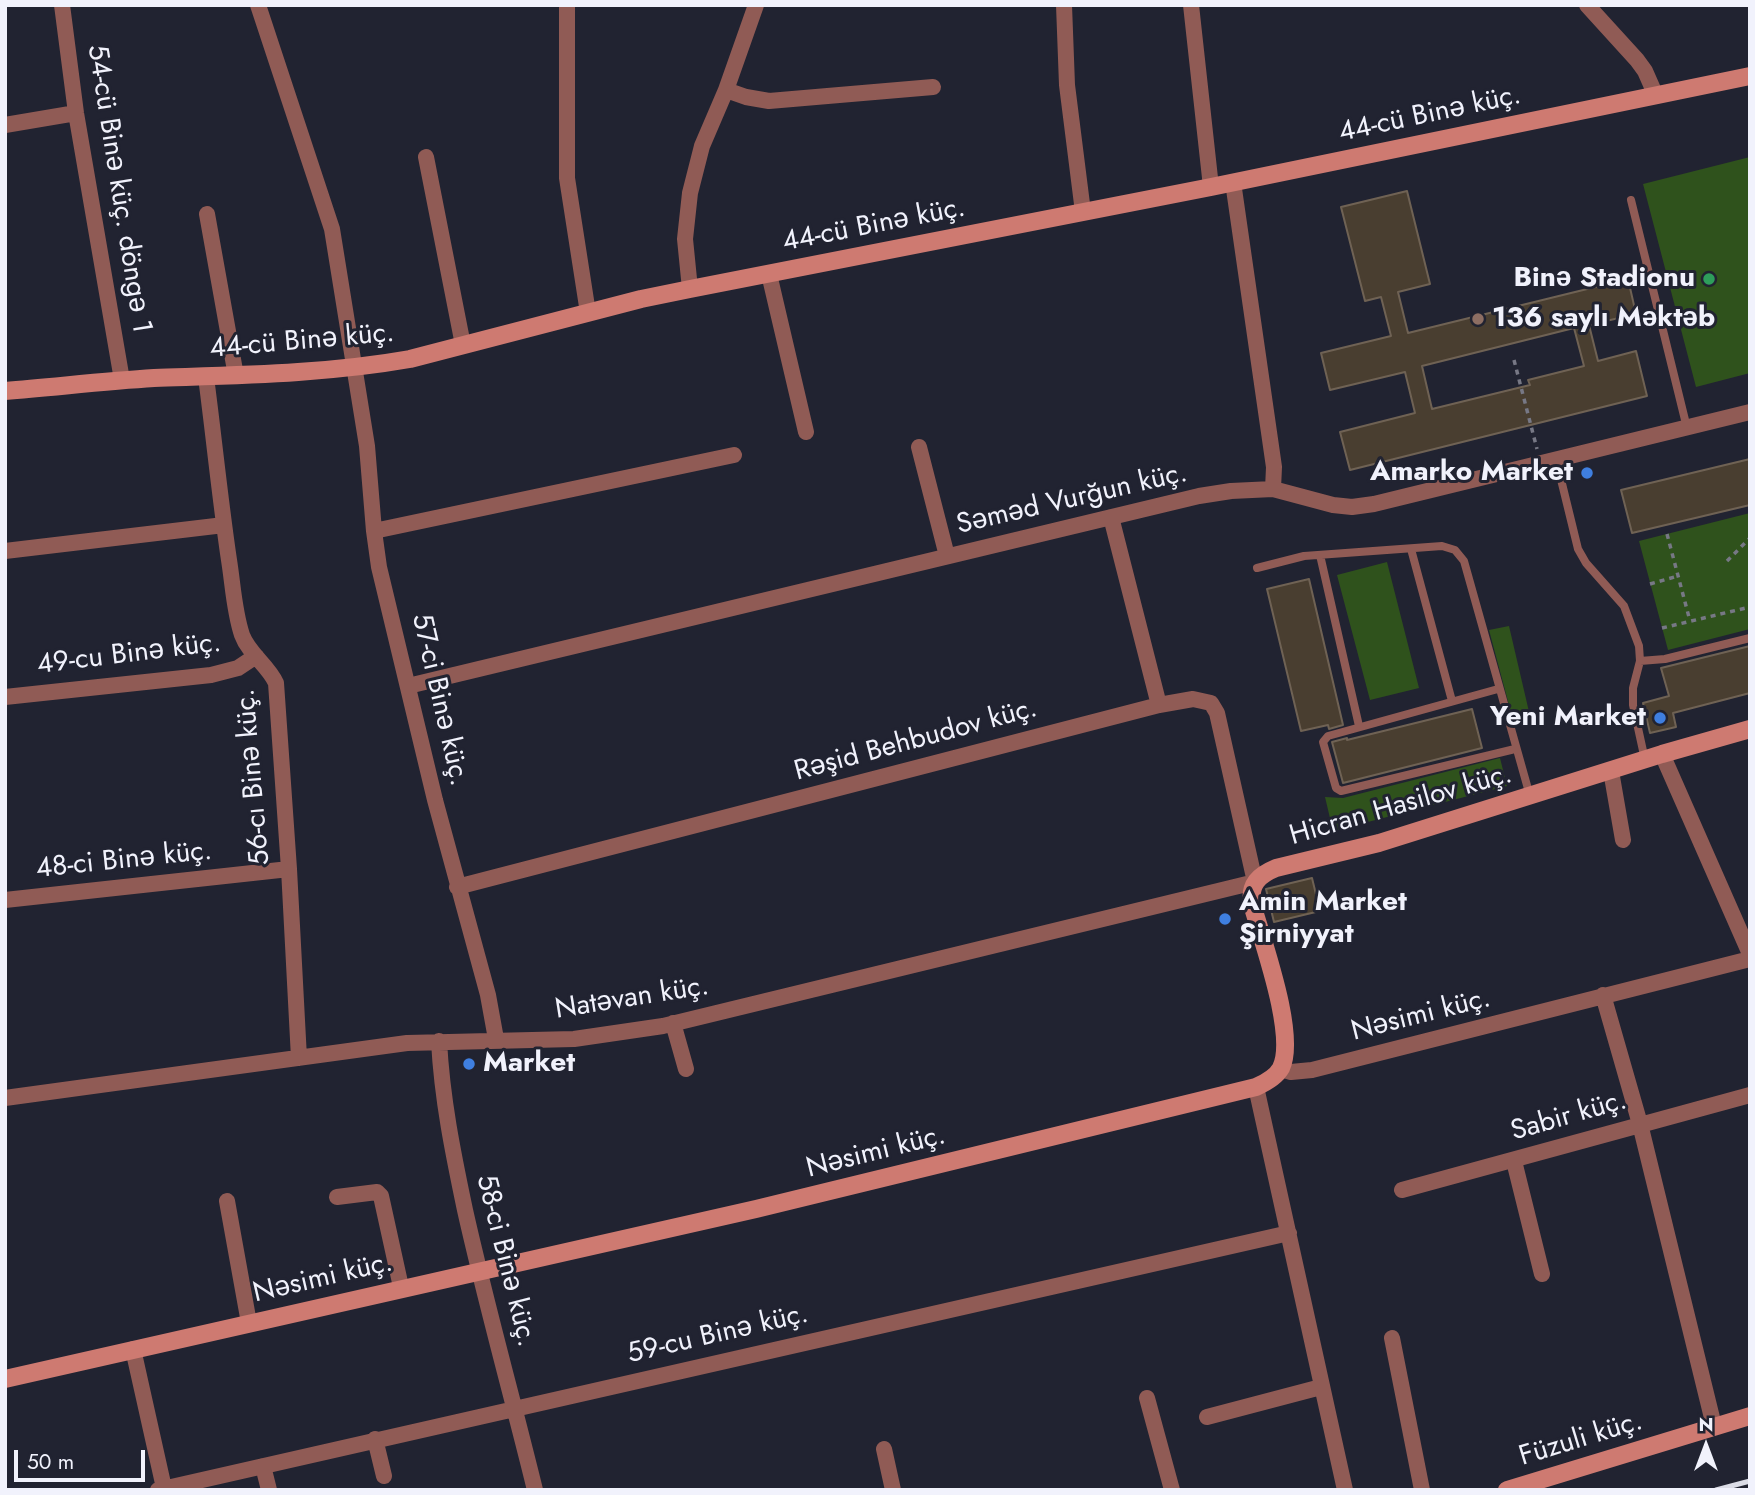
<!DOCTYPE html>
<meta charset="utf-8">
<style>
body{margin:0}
#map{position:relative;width:1755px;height:1495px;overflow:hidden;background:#212331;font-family:Jost,sans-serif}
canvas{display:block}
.frame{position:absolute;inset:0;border:7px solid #f1f2fc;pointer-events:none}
.north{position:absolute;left:1671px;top:1411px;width:70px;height:70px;-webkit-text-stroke:5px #212331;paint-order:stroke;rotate:0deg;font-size:19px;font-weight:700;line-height:28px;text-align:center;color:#f1f2fc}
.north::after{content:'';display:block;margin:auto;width:24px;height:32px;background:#f1f2fc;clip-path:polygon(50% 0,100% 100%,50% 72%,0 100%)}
.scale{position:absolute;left:14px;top:1450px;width:131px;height:32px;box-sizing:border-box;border:4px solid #f1f2fc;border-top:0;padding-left:9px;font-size:21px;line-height:24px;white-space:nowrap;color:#f1f2fc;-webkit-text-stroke:5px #212331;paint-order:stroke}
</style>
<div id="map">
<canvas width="1755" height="1495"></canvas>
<div class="frame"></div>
<div class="north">N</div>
<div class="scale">50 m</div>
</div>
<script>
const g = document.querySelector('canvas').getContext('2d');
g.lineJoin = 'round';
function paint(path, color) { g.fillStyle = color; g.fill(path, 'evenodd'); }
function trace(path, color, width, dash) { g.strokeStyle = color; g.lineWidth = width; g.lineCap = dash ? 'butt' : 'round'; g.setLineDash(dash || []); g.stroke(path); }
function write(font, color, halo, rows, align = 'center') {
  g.font = font + ' Jost,sans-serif'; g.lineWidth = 6; g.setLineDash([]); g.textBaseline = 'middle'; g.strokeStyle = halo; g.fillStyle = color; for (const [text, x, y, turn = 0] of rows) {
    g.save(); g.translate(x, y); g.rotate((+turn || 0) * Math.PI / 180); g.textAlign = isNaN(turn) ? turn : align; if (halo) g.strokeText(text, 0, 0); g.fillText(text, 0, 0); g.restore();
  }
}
paint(new Path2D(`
 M 1750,157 L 1750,373 L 1696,387 L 1643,184 Z
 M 1750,513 L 1750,629 L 1668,650 L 1639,541 Z
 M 1387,562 L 1419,688 L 1370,700 L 1337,575 Z
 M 1509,626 L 1530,716 L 1513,720 L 1489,630 Z
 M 1500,758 L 1507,786 L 1333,831 L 1325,797 L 1343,798 Z`), '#2f521c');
const building = new Path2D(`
 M 1407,191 L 1430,284 L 1398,292 L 1408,333 L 1628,279 L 1636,314 L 1589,325 L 1598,361 L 1636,351 L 1647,396 L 1350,470 L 1340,432 L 1415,413 L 1405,372 L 1330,390 L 1321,353 L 1391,336 L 1381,297 L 1365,301 L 1341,207 ZM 1574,328 L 1584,366 L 1528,380 L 1530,385 L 1432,409 L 1422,366 Z
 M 1750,459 L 1750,505 L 1632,533 L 1621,490 Z
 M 1309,579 L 1343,725 L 1329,729 L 1328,725 L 1301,731 L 1267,589 Z
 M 1750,646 L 1750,693 L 1673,713 L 1676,727 L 1650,733 L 1643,703 L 1669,696 L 1661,668 Z
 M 1472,709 L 1482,748 L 1343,783 L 1332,742 L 1347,738 L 1347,740 Z
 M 1312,878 L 1320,911 L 1274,922 L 1266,889 Z`);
paint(building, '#493e30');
trace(building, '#6f6254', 2);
trace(new Path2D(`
 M 1514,360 L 1537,449
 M 1667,534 L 1690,621
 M 1727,561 L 1750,538
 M 1650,584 L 1678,576
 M 1662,628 L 1750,607`), '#777885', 3.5, [5, 5]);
trace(new Path2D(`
 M 1631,200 L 1687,428
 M 1556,459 L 1578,549 L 1586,563 L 1624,606 L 1639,646 L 1640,661 L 1633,688 L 1633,705 L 1645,760
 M 1411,549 L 1452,701
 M 1320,555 L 1359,726
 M 1257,568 L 1304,556 L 1442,546 L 1455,550 L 1464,561 L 1530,796
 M 1640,661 L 1665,659 L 1750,638
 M 1498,689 L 1328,736 L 1323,742 L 1336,788 L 1341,791 L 1515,749`), '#905b55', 8);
trace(new Path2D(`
 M 62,5 L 76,113 L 122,380
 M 258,5 L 332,229 L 367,446 L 374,531 L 379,567 L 435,800 L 488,995 L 496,1039
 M 567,5 L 567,178 L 588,313
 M 1064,5 L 1067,85 L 1083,212
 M 1191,5 L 1211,187
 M 1587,5 L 1637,60 L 1645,71 L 1656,96
 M 726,90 L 746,97 L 769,101 L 933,87
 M 5,125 L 76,113
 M 426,157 L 463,345
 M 1233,182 L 1274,467 L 1273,489
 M 207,214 L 236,376
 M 769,274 L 806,432
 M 690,289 L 685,239 L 690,193 L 702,146 L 726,90 L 756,5
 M 206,377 C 214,438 220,499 229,560 C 233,585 234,611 242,635 C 249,654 268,665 276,683 L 289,869 L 299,1058
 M 919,447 L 947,556
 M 1111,517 L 1159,705
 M 374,531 L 734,455
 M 5,551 L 224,525
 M 408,686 L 1199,496 L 1231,491 L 1273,489 L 1333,505 L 1352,507 L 1374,504 L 1750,412
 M 5,697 L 211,675 L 238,668 L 256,656
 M 1662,754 L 1750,954
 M 1611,771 L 1623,840
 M 5,900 L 289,869
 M 1603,995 L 1640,1124 L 1714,1426
 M 673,1023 L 686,1069
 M 439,1041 C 442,1099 453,1153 465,1210 C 486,1304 512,1396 535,1490
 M 1281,1069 L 1291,1072 L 1312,1070 L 1750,959
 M 1256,1087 L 1345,1490
 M 5,1098 L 407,1043 L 574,1039 L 663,1026 L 1255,882 L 1217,713 L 1211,703 L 1193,699 L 1159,705 L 457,887
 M 1514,1161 L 1542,1274
 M 1402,1190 L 1750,1095
 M 337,1197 L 377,1192 L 381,1196 L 401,1287
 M 227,1201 L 249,1323
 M 1392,1338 L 1422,1490
 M 133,1349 L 164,1488
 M 1147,1398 L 1172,1490
 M 1207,1417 L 1321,1387
 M 375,1439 L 384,1476
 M 884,1449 L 893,1490
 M 263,1466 L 269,1490
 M 158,1490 L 1289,1233`), '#905b55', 16);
trace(new Path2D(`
 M 5,391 C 55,387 105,381 154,378 C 240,375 325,374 410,359 L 641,299 L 690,289 L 1211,187 L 1750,76
 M 5,1379 L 756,1209 L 1256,1087 C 1265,1083 1276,1077 1281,1068 C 1297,1035 1262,940 1252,904 C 1249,884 1259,875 1276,868 L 1379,843 L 1662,754 L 1750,729
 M 1507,1490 L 1750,1416`), '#ce7a71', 18);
trace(new Path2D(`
 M 1716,1490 L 1750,1481`), '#dbdce6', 5);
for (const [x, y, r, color] of [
 [1709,279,7,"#2e9e5b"],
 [1478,319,7,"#8d6e63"],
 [1587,473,7,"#3f7fe0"],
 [1660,718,7,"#3f7fe0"],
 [1225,919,7,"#3f7fe0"],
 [469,1064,7,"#3f7fe0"]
]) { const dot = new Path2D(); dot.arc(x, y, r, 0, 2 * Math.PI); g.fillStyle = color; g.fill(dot); trace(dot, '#212331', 2.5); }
write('28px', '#f1f2fc', '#212331', [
 ["44-cü Binə küç.",1430,115,-12],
 ["54-cü Binə küç. döngə 1",118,189,81],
 ["44-cü Binə küç.",874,226,-11],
 ["44-cü Binə küç.",302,342,-5],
 ["Səməd Vurğun küç.",1072,500,-13],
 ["49-cu Binə küç.",129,655,-7],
 ["57-ci Binə küç.",439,700,77],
 ["Rəşid Behbudov küç.",916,741,-15],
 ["56-cı Binə küç.",254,777,-95],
 ["Hicran Hasilov küç.",1401,806,-16],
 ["48-ci Binə küç.",124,861,-6],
 ["Natəvan küç.",632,999,-9],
 ["Nəsimi küç.",1421,1016,-14],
 ["Sabir küç.",1569,1117,-16],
 ["Nəsimi küç.",876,1153,-14],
 ["58-ci Binə küç.",505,1261,76],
 ["Nəsimi küç.",323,1279,-13],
 ["59-cu Binə küç.",718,1335,-13],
 ["Füzuli küç.",1581,1440,-17]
]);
write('bold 28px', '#f1f2fc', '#212331', [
 ["Binə Stadionu",1695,279],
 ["136 saylı Məktəb",1492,319,"left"],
 ["Amarko Market",1573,473],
 ["Yeni Market",1646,718],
 ["Amin Market",1239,903,"left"],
 ["Şirniyyat",1239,935,"left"],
 ["Market",483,1064,"left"]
], 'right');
</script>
